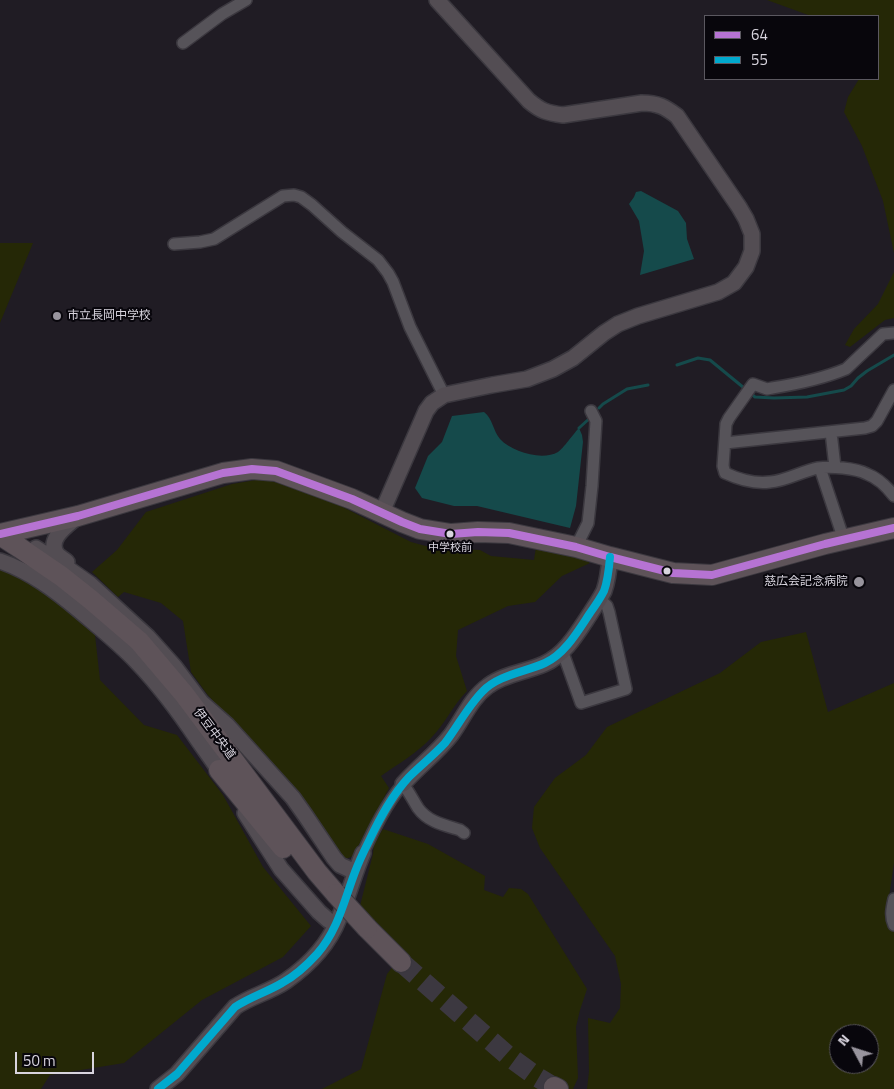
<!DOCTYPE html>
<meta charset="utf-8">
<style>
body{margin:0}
#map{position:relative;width:894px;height:1089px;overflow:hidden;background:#201c24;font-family:"Titillium Web",sans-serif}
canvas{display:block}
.legend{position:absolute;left:704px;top:15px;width:175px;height:65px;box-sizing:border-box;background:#08060c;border:1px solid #5b5860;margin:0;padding:6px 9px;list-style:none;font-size:15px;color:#d8d4de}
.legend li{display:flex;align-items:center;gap:10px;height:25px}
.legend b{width:25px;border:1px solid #5b5860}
.north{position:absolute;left:829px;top:1024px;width:50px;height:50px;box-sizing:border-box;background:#08060c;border:1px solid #5b5860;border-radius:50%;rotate:310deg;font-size:14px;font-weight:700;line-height:20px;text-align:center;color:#d8d4de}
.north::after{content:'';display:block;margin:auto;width:18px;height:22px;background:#98949d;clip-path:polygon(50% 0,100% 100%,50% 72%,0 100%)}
.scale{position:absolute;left:15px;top:1052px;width:79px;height:22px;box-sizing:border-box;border:2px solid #d8d4de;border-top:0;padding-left:6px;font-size:15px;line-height:18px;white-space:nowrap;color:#d8d4de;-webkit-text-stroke:4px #08060c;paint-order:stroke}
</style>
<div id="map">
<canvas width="894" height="1089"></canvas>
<ul class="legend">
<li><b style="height:6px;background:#b673d3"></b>64</li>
<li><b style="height:6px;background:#00a9ce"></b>55</li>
</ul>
<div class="north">N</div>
<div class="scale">50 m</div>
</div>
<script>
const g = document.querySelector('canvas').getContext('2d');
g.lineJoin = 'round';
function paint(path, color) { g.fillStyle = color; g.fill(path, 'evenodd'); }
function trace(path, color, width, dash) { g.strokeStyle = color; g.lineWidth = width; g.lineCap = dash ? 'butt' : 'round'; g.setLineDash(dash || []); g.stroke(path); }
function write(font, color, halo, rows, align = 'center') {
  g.font = font + ' "Titillium Web","Noto Sans JP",sans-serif'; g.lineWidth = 4; g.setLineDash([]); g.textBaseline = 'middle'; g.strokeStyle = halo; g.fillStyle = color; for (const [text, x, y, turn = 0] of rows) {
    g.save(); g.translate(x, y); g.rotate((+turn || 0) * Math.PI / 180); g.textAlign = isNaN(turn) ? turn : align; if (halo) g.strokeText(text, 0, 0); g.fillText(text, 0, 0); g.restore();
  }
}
paint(new Path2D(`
 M 767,0 L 894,0 L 894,253 L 883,201 L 862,146 L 844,112 L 848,97 L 859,79 L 878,79 L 878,16 L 811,16 Z
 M 0,243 L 33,243 L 0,323 Z
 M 894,272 L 894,318 L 885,320 L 850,347 L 845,345 L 854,329 L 878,304 Z
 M 262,479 L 272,481 L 333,502 L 411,542 L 433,548 L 480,550 L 491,556 L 534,560 L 536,547 L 582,556 L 590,563 L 562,576 L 535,602 L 508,606 L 458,630 L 456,656 L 467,691 C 453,705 445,724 431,738 C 417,753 398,764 381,776 L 389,788 L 353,856 L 346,859 L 337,851 L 286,782 L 207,694 L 191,672 L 183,621 L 161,603 L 124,592 L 118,597 L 92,572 L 117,550 L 146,512 L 232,484 Z
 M 0,568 L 26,581 L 51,597 L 95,635 L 100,680 L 144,725 L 177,735 L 223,795 L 263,867 L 311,926 L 283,957 L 202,1000 L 124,1063 L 50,1075 L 41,1089 L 0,1089 Z
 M 806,632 L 828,712 L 894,683 L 894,863 L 888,904 L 894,909 L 894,1089 L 587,1089 L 589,1072 L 588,1018 L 610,1023 L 620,1008 L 621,984 L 615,956 L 540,848 L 532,828 L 534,807 L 555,778 L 586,755 L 607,727 L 720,673 L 761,642 ZM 839,1034 L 869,1034 L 869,1064 L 839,1064 Z
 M 383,829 L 428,844 L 485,876 L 484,890 L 503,897 L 509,888 L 521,889 L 528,894 L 587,989 L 580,1010 L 576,1027 L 578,1078 L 573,1089 L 322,1089 L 361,1069 L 387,974 L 402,955 L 389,935 L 360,906 L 373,854 L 374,843 Z`), '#252806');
paint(new Path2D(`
 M 641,191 L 678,211 L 686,223 L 687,239 L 694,259 L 640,275 L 644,251 L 639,221 L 629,204 L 634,197 L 636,192 Z
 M 484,412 C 493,419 493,431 500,439 C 512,452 542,461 558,452 C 563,449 574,433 579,428 L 582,435 L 583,442 L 576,506 L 570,528 L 477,506 L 454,506 L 422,498 L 415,488 L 428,456 L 442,442 L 452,416 Z`), '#154a4b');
trace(new Path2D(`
 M 677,365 L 698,358 L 710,360 L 755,397 L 774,398 L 807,397 L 844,390 L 851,386 L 858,378 L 867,371 L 894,355
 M 599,408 L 603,404 L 627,389 L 648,385
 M 579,428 L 590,418`), '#154a4b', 3);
trace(new Path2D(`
 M 401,962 L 507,1055 L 537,1077 L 554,1087`), '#3c3840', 20, [20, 10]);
const street = new Path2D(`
 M 183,43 L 222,14 L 246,0
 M 174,244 L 200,242 L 214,239 L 283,196 L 294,195 L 301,197 L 312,205 L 342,232 L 378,260 L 388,273 L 393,282 L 410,327 L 444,395
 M 894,333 L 883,334 L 846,369 C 822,379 797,384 772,388 L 767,389 L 753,384 L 729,418 L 726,424 L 723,466 L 725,473 C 738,479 755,484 770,482 C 786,481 802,471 818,468 C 830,466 856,468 867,474 C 878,478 887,487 894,496
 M 831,432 L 835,467
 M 725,443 L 865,428 L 872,426 L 877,421 L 894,390
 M 820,468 L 844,540
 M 576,547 L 588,523 L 592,486 L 596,421 L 591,411
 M 562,650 L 581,703 L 626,689 L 609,612 L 607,606 L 600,599
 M 363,853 C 374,829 386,804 403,784 C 409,792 413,800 418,808 C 428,822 444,825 460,830 L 464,833
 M 894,899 C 892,908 890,916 894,925`);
const secondary = new Path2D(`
 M 382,512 L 426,411 L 432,403 L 444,395 L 492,385 L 527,379 L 553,369 L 573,358 L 604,333 L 618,324 L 638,316 L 718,292 L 734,283 L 746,267 L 752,251 L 752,234 L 746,219 L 739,207 L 677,116 C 665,107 658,103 642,103 L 563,115 C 547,113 541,111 529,101 L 437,0
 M 36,548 L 63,565 L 90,584 L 148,637 L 174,666 L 201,702 L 227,725 L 293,798 L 305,815 L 334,858 L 340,865 L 355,872
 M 0,561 C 30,571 56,591 80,611 C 100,628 120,644 137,662 C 160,686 180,713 198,740 C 207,753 216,765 224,778
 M 67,562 C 64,559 59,557 57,554 C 46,539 68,525 77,517
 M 403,784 C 419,766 437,753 451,735 C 463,719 471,698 488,686 C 504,674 526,672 544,664 C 565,655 578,632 590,614 C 595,606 600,599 604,591 C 608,580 609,569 610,557
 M 245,813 L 281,869 L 319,912 L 328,920 L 336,925
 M 158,1089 L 177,1074 L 235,1007 C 251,996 270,992 286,981 C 309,965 329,944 339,918 C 348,897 354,874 363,853`);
const highway = new Path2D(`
 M 0,534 L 78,516 L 223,473 L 252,469 L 276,471 L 352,499 L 402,522 L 420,529 L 451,534 L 478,532 L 509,533 L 576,547 L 610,557 L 673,573 L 712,575 L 825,544 L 894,528
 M 0,535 L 20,548 L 61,576 L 90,599 L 139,641 L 184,694 L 317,872 L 336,894
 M 219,770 L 283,848
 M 367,928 L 401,962
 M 554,1087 L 558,1089`);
trace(street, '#3b383f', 14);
trace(secondary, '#3b383f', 18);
trace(highway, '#3b383f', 22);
trace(street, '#565359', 11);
trace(secondary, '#534d53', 15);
trace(highway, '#5e5359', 20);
const highwayBridge = new Path2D(`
 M 336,894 L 367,928`);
trace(highwayBridge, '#3b383f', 22, []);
trace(highwayBridge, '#5e5359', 20);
trace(new Path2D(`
 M 0,534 L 78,516 L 223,473 L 252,469 L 276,471 L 352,499 L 402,522 L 420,529 L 451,534 L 478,532 L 509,533 L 576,547 L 610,557 L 673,573 L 712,575 L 825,544 L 894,528`), '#b673d3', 8);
trace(new Path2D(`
 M 158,1089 L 177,1074 L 235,1007 C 250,997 267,992 282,983 C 295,976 307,965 317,954 C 338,930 344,901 355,872 C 359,861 364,851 369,841 C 380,818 392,795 409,777 C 421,765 434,755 445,743 C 458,726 468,706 483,691 C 498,675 525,672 545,663 C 565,654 578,631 590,613 C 595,606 600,599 604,591 C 608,580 609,569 610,557`), '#00a9ce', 8);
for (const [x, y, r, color] of [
 [57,316,5,"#98949d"],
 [450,534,4.5,"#d8d4de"],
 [667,571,4.5,"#d8d4de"],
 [859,582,6,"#98949d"]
]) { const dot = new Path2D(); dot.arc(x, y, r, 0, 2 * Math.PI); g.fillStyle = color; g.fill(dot); trace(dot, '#08060c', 2); }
write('11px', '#d8d4de', '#08060c', [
 ["中学校前",450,548]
]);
write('12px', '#d8d4de', '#08060c', [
 ["市立長岡中学校",67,316],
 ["慈広会記念病院",848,582,"right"]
], 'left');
write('12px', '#d8d4de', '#08060c', [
 ["伊豆中央道",214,734,53]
]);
</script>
